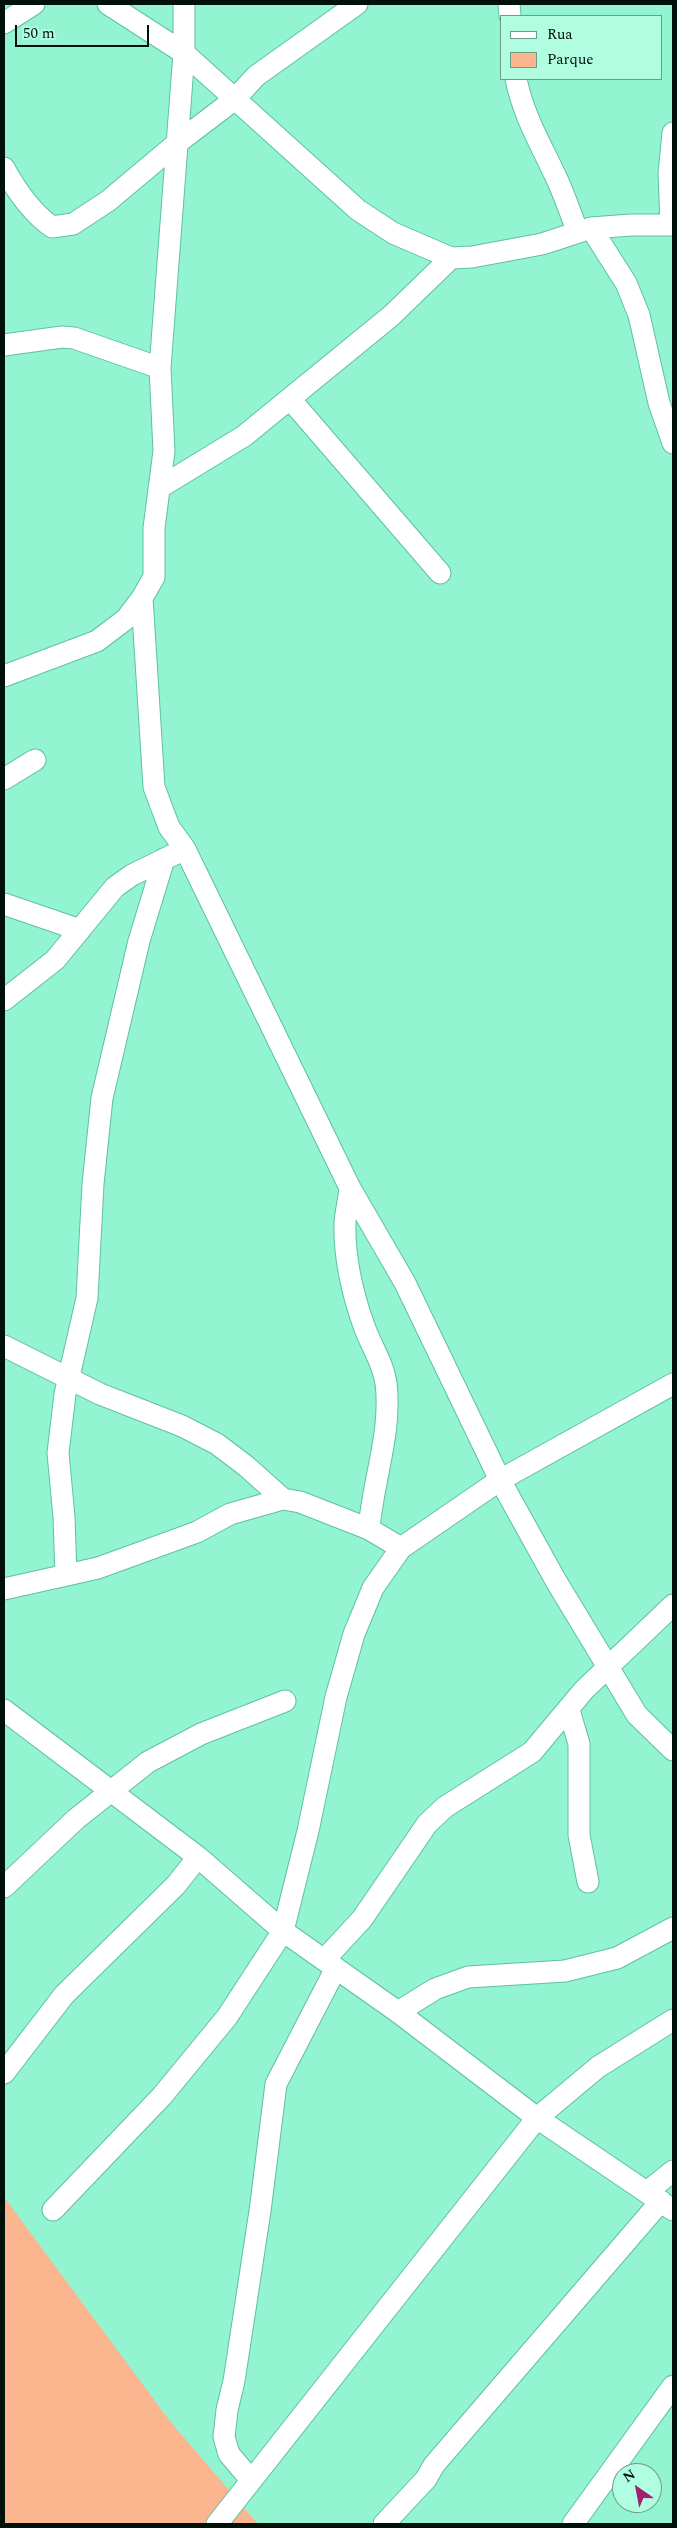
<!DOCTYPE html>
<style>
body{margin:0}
#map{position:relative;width:677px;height:2528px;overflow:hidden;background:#92f4d1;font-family:Spectral,serif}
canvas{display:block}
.frame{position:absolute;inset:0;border:5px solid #00100a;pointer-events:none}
.legend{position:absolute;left:500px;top:15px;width:162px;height:65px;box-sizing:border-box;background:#b1fde1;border:1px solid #6a9e8b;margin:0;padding:6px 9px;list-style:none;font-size:15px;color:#00100a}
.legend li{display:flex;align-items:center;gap:10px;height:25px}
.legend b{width:25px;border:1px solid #6a9e8b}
.north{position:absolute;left:612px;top:2463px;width:50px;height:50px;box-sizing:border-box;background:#b1fde1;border:1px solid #6a9e8b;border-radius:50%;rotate:327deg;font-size:14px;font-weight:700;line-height:20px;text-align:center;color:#00100a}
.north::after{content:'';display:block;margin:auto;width:18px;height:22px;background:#a3206f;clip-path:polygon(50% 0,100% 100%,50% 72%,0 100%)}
.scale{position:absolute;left:15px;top:25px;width:134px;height:22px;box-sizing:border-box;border:2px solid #00100a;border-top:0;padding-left:6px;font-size:15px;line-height:18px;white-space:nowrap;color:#00100a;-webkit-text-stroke:4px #b1fde1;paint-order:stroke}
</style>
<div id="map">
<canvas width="677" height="2528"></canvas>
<div class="frame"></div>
<ul class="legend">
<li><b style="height:6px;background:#fff"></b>Rua</li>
<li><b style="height:14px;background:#fbb58f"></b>Parque</li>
</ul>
<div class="north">N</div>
<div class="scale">50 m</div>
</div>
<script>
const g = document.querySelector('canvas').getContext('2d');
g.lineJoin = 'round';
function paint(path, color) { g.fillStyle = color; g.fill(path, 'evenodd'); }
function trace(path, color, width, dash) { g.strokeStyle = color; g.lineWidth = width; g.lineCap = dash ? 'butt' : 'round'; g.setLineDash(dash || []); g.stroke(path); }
paint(new Path2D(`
 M 4,2197 L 169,2420 L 258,2524 L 4,2524 Z`), '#fbb58f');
const minor = new Path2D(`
 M 108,4 L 184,53 L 358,210 L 393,233 L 451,258 L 472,257 L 542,244 L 591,228 L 631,225 L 673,225
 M 509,4 L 510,16
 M 4,23 L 34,4
 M 516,79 C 523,114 540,143 555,175 C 564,193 570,213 578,232
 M 4,168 C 16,190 31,212 52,227 L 73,224 L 108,201 L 176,144 L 235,99 L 256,76 L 357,4
 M 671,224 L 669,173 L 673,133
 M 591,228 L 626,283 L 639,315 L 659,403 L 673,443
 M 4,345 L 62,337 L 74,338 L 160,368
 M 290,399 L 440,573
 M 159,488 L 244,436 L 391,316 L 451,258
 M 142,598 L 154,787 L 169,827 L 185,849
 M 4,676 L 97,641 L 126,619 L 142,598 L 154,577 L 154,528 L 164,451 L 160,368 L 184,53 L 184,4
 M 4,779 L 35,760
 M 4,904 L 80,930
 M 4,1000 L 55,960 L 115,887 L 132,875 L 185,849 L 350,1188 L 405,1283 L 500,1480 L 556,1581 L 637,1715 L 673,1750
 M 350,1188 C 349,1199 346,1211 345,1222 C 344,1256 353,1295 364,1326 C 371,1346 383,1362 386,1383 C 392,1432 373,1480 369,1529
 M 4,1346 L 100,1394 L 182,1426 L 217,1444 L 246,1466 L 283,1499 L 300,1502 L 369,1529 L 401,1548
 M 66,1575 L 64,1517 L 58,1453 L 65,1394 L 87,1298 L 93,1184 L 102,1098 L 139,941 L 164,859
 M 4,1589 L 98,1568 L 197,1532 L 230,1514 L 283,1499
 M 4,1710 L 198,1857 L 283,1931 L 398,2012 L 537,2118 L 673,2210
 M 569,1710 L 579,1744 L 579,1835 L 588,1882
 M 4,1887 L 76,1819 L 148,1762 L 201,1734 L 285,1701
 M 324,1960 L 362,1919 L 427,1824 L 445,1807 L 532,1752 L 584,1690 L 673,1605
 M 398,2012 L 435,1989 L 468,1977 L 565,1971 L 617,1958 L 673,1928
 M 4,2073 L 64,1995 L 176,1885 L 198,1857
 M 648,2191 L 673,2171
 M 53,2210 L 162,2096 L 227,2017 L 283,1931 L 308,1831 L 336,1697 L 354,1634 L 373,1588 L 401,1548 L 500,1480 L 673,1384
 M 251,2480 L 229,2454 L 224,2437 L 227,2410 L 234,2381 L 260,2211 L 276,2084 L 336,1968
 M 217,2524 L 537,2118 L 598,2067 L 673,2020
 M 384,2524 L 426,2479 L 434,2465 L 661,2201
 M 573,2524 L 673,2386`);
trace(minor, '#5fc1a1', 23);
trace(minor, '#fff', 21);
</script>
